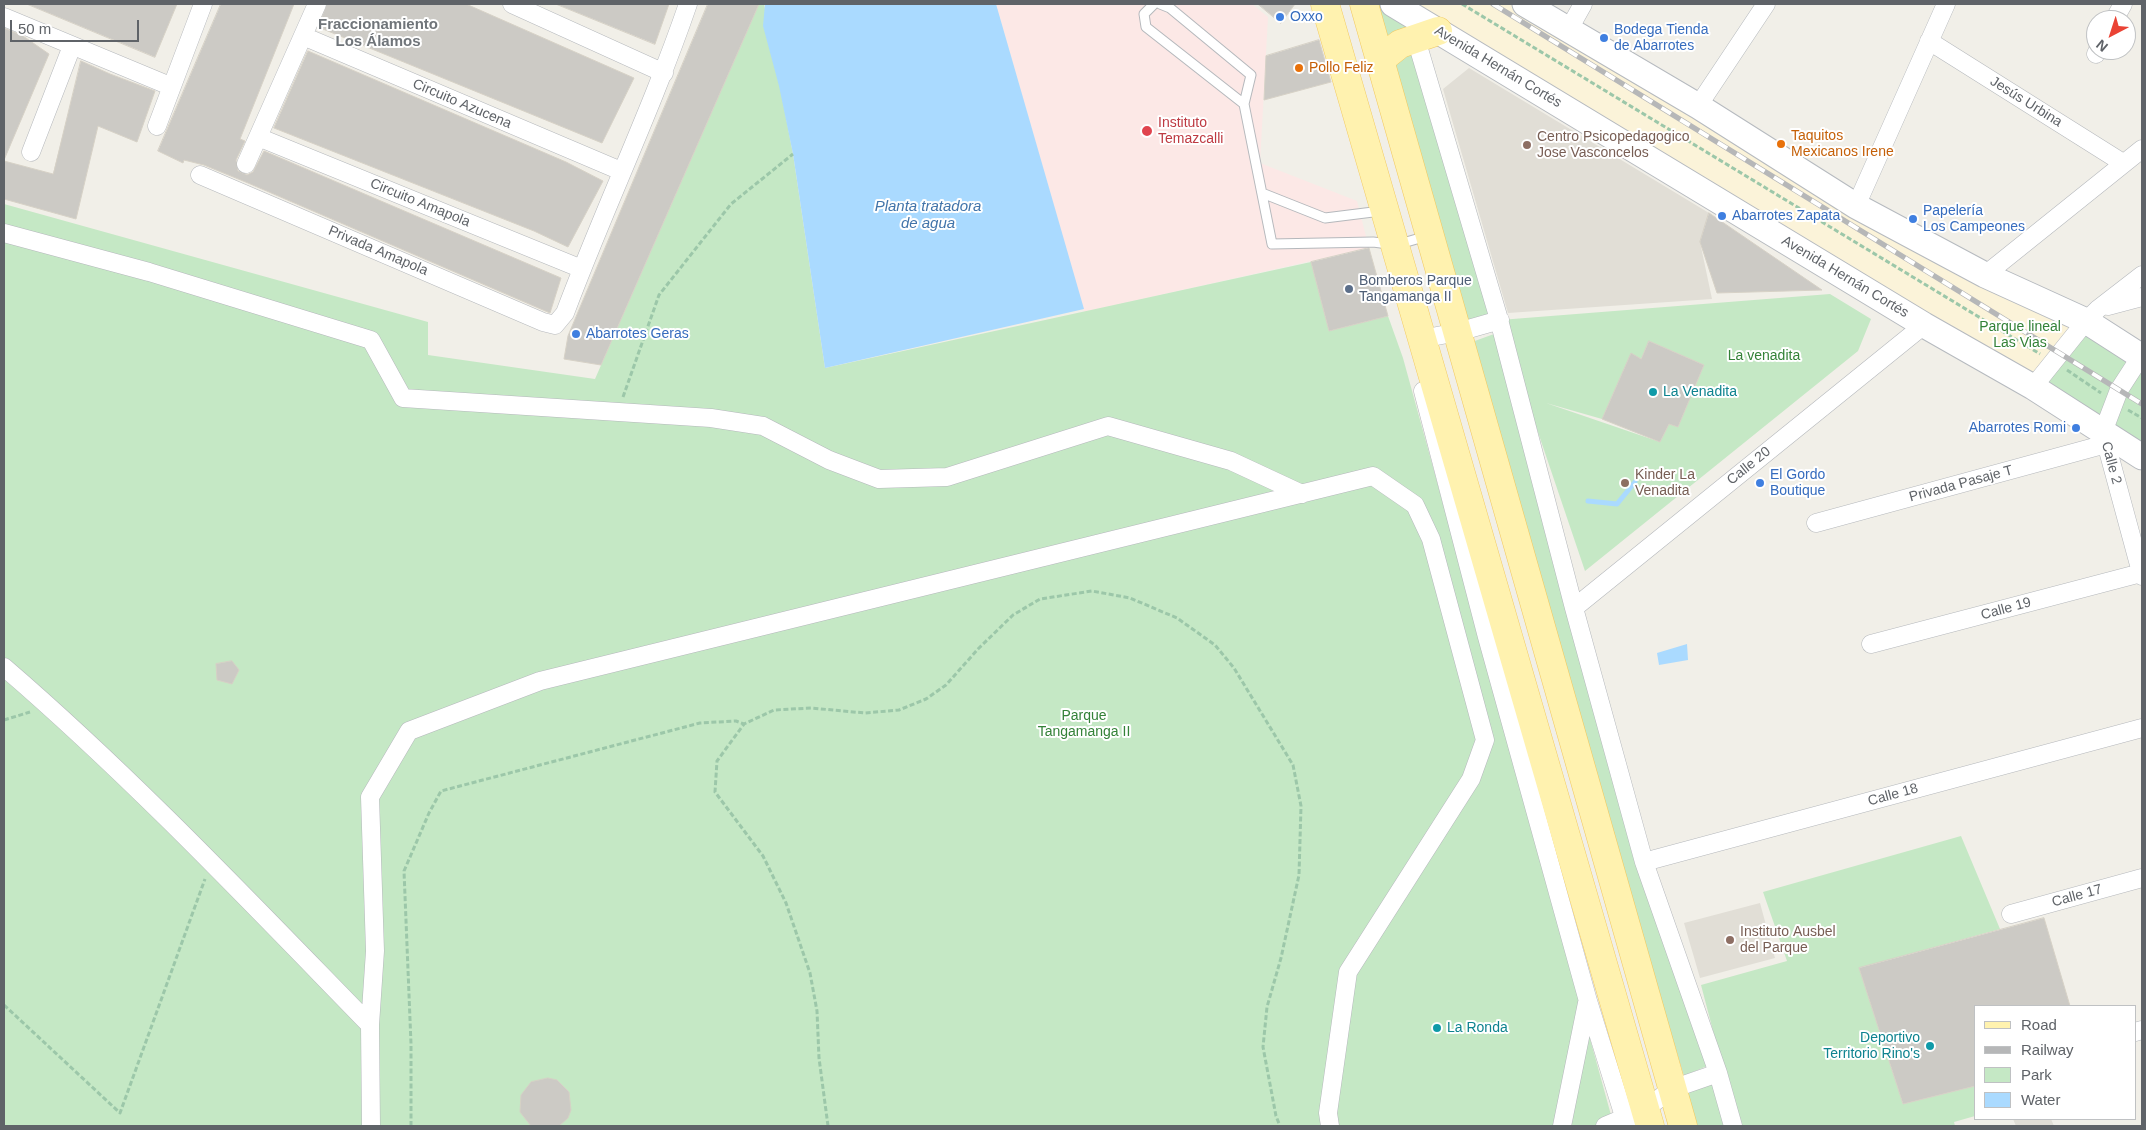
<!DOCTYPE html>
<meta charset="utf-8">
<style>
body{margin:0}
#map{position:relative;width:2146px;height:1130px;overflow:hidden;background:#f1efe8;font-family:Arial,sans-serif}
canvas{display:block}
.frame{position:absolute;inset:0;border:5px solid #5f6368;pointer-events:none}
.legend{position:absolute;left:1974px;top:1005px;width:162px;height:115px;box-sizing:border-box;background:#fff;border:1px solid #bfc1c3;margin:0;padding:6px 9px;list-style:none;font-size:15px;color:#5f6368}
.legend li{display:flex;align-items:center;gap:10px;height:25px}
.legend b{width:25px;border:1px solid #bfc1c3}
.north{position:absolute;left:2086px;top:10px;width:50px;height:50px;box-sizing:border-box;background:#fff;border:1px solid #bfc1c3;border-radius:50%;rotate:220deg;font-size:14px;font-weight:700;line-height:20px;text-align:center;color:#5f6368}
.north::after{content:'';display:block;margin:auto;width:18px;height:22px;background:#ea4335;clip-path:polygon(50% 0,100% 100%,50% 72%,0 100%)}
.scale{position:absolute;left:10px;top:20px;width:129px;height:22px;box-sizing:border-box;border:2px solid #5f6368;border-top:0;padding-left:6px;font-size:15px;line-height:18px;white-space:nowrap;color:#5f6368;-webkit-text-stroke:4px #fff;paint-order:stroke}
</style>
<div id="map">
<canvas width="2146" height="1130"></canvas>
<div class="frame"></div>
<ul class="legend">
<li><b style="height:6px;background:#fff2af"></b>Road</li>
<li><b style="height:6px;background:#b6b7b8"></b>Railway</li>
<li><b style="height:14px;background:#c5e8c5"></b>Park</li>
<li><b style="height:14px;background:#aadaff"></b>Water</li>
</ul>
<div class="north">N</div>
<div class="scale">50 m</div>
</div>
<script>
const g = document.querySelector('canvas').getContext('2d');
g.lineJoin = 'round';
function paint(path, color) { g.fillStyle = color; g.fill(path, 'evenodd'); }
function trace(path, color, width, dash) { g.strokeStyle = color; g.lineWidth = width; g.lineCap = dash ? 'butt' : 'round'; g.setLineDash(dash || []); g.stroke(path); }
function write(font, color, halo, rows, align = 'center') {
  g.font = font + ' Arial,sans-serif'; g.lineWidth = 4; g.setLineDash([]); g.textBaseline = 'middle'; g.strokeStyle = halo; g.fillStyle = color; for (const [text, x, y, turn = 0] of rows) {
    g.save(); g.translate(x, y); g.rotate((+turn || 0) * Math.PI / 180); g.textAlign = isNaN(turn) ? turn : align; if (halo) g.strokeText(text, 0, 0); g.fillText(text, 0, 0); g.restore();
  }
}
paint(new Path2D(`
 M 1469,68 L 1709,213 L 1700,242 L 1712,299 L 1508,313 L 1443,89 Z
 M 1760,903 L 1775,958 L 1700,978 L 1684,923 Z
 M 2013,1119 L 2051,1119 L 2054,1126 L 2016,1126 Z`), '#e1ded6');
paint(new Path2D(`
 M 996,4 L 1252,4 L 1268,17 L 1260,163 L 1357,201 L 1369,248 L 1084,312 Z`), '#fce8e6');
paint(new Path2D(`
 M 759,4 L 764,4 L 793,154 L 825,368 L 1311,262 L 1329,331 L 1388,316 L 1403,358 L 1614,1126 L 4,1126 L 4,204 L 428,322 L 428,355 L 595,379 Z
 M 1371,4 L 1380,4 L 1421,30 L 1383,47 Z
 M 1420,46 L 1498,316 L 1466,323 L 1390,56 Z
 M 1830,294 L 1871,319 L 1858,351 L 1585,571 L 1500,320 ZM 1649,341 L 1704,365 L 1678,427 L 1669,424 L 1660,442 L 1546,403 L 1602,419 L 1631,354 L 1641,359 Z
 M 2086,329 L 2132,358 L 2099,423 L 2041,385 Z
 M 1494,334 L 1707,1066 L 1684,1076 L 1461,346 Z
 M 2142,366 L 2142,450 L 2111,429 L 2124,393 Z
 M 1961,836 L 2000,929 L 1859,968 L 1903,1104 L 1975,1086 L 1975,1116 L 1954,1122 L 1955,1126 L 1738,1126 L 1701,985 L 1787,961 L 1763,892 Z
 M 1714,1081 L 1726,1126 L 1693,1126 L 1684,1093 Z`), '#c5e8c5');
paint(new Path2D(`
 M 1405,4 L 1517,4 L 2076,323 L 2032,379 Z`), '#fbf3d9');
paint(new Path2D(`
 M 765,4 L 996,4 L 1084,309 L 825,368 L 793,154 L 779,86 L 763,26 Z
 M 1687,644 L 1688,660 L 1659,665 L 1657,653 Z`), '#aadaff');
trace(new Path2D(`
 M 1588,501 L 1617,504 L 1635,482`), '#aadaff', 5);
const building = new Path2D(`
 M 27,4 L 177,4 L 155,57 Z
 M 221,4 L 294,4 L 240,139 L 245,141 L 236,160 L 238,171 L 247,175 L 253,172 L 264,151 L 561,278 L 550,313 L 248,183 L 204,165 L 184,160 L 183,163 L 158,151 Z
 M 327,4 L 466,4 L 634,78 L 602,143 L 318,27 Z
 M 556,4 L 669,4 L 655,44 Z
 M 708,4 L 759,4 L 601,365 L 564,359 L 568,336 Z
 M 1258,4 L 1295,4 L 1281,23 Z
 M 4,28 L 23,36 L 49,54 L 4,160 Z
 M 1319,40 L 1331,82 L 1264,100 L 1266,56 Z
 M 308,51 L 566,162 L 603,181 L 568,247 L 534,231 L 274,128 Z
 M 81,61 L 110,74 L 155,91 L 137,142 L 98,126 L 76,219 L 4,199 L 4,161 L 53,174 Z
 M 1709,213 L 1822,290 L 1717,293 L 1700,242 Z
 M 1369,248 L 1388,316 L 1329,331 L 1311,262 Z
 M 1649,341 L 1704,365 L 1678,427 L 1669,424 L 1660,442 L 1602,419 L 1631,353 L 1641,359 Z
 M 232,661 L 239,670 L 232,684 L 217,680 L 216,664 Z
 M 2044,918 L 2070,1006 L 1975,1006 L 1975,1086 L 1903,1104 L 1859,968 Z
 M 548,1078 L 557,1080 L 569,1092 L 571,1110 L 568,1118 L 559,1126 L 531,1126 L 520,1112 L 521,1095 L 531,1082 Z`);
paint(building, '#cccac5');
trace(building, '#d6d1c6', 1);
const service = new Path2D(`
 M 1154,4 L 1144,14 L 1146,27 L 1244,104
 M 1160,4 L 1170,8 L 1251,75 L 1244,104 L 1272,244 L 1373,242 L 1396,245 L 1427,236
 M 1262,193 L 1325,218 L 1381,211`);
const minor = new Path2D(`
 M 512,4 L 664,73
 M 4,17 L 170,86
 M 2114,20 L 2123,4
 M 1569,29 L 1583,4
 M 303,36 L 621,171
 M 1416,39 L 1498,316 L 1574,608 L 1644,862 L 1718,1073 L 1733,1126
 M 1929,41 L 2123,163
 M 2096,54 L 2098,50
 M 1698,106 L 1766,4
 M 157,126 L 203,4
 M 258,137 L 582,269
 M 31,152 L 72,46
 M 246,164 L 317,4
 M 200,175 L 543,322 L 555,325 L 565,313 C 604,209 652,109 688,4
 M 1856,206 L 1946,4
 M 4,233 L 149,272 L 371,340 L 403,398 L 711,418 L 763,426 L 829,460 L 879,479 L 947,477 L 1108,426 L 1231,461 L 1302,494
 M 1985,275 L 2142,149
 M 2108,306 L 2142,297
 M 1421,347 L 1421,339 L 1458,332 L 1500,320
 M 2141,356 L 2119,390 L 2103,432 L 2142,576
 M 2033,387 L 2086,321 L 2098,309 L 2142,275
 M 1423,391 L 1487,637 L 1588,1001 L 1627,1126
 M 1816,523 L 2106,444
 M 1574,608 L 1924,325
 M 1871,644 L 2141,573
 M 4,667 C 133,778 251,903 370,1025
 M 1644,862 L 2142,728
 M 2011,914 L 2142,878
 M 2135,1032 L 2142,1030
 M 371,1126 L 370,1025 L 375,951 L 370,797 L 409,731 L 540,681 L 1373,476 L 1415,505 L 1431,539 L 1485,740 L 1471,779 L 1348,972 L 1328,1113 L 1330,1126
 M 1562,1126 L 1587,1003
 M 1605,1126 L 1645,1109 L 1672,1089 L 1718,1073`);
const secondary = new Path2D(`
 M 1393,4 L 1924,325 L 2033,387 L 2142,457
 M 1525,4 L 1698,106 L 1856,206 L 1985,275 L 2086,321 L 2142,357`);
const primary = new Path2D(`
 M 1325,4 L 1650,1126
 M 1364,4 L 1683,1126
 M 1380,60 L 1400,44 L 1438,31`);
trace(service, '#b5b8bc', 11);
trace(minor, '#b5b8bc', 19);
trace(secondary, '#b6babf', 27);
trace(primary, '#f2c960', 29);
trace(new Path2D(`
 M 1462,4 L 2040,354
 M 2067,370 L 2101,393
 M 623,397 L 659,295 L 731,204 L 793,154
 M 2128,410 L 2142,418
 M 4,720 L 30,712
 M 4,1005 L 120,1113 L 205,879
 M 411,1126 L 411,1044 L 404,871 L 429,813 L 441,791 L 700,723 L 736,721 L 744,724
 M 828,1126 L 819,1058 L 817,1011 L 810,973 L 786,903 L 763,856 L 715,792 L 717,761 L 744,724 L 774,710 L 811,708 L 865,713 L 899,710 L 926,699 L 946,685 L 978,649 L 1013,615 L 1040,599 L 1092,591 L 1130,598 L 1177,618 L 1215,645 L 1234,668 L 1293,765 L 1301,806 L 1299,875 L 1281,958 L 1267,1007 L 1263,1047 L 1276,1116 L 1280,1126`), '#9cc7a9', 3, [5, 2.5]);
trace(service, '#fff', 9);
trace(minor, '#fff', 18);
trace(secondary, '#fff', 25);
trace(primary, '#fff2af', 28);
const rail = new Path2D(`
 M 1493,4 L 2142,404`);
trace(rail, '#b6b7b8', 5.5);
trace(rail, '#fff', 4, [11]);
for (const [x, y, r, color] of [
 [1280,17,5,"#3f7fe0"],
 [1604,38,5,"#3f7fe0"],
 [1299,68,5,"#e8710a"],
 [1147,131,6,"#e0444e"],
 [1781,144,5,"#e8710a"],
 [1527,145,5,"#8d6e63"],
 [1722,216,5,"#3f7fe0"],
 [1913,219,5,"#3f7fe0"],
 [1349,289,5,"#5c6f8a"],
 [576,334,5,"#3f7fe0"],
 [1653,392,5,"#0f9aa8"],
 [2076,428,5,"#3f7fe0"],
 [1625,483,5,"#8d6e63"],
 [1760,483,5,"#3f7fe0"],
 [1730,940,5,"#8d6e63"],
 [1437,1028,5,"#0f9aa8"],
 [1930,1046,5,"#0f9aa8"]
]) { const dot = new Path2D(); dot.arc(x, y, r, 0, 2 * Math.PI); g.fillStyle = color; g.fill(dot); trace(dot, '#fff', 2); }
write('14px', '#366cbe', '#fff', [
 ["Oxxo",1290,17],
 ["Bodega Tienda",1614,30],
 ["de Abarrotes",1614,46],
 ["Papelería",1923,211],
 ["Los Campeones",1923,227],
 ["Abarrotes Zapata",1732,216],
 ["Abarrotes Geras",586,334],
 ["Abarrotes Romi",2066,428,"right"],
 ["El Gordo",1770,475],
 ["Boutique",1770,491]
], 'left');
write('14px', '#5f6368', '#fff', [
 ["Avenida Hernán Cortés",1498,67,31],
 ["Jesús Urbina",2026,102,32],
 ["Circuito Azucena",462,104,23],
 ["Circuito Amapola",420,203,22],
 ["Privada Amapola",378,251,23],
 ["Avenida Hernán Cortés",1845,277,31],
 ["Calle 2",2111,463,75],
 ["Calle 20",1749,466,-39],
 ["Privada Pasaje T",1961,484,-15],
 ["Calle 19",2006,609,-15],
 ["Calle 18",1893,795,-15],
 ["Calle 17",2077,896,-15]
]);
write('14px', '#c56008', '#fff', [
 ["Pollo Feliz",1309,68],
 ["Taquitos",1791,136],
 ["Mexicanos Irene",1791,152]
], 'left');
write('14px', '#be3a42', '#fff', [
 ["Instituto",1158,123],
 ["Temazcalli",1158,139]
], 'left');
write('14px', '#785e54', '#fff', [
 ["Centro Psicopedagogico",1537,137],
 ["Jose Vasconcelos",1537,153],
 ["Kinder La",1635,475],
 ["Venadita",1635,491],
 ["Instituto Ausbel",1740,932],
 ["del Parque",1740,948]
], 'left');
write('14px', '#4e5e75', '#fff', [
 ["Bomberos Parque",1359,281],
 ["Tangamanga II",1359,297]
], 'left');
write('14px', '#348238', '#fff', [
 ["Parque lineal",2020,327],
 ["Las Vias",2020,343],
 ["La venadita",1764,356],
 ["Parque",1084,716],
 ["Tangamanga II",1084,732]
]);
write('14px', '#0d838f', '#fff', [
 ["La Venadita",1663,392],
 ["La Ronda",1447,1028],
 ["Deportivo",1920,1038,"right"],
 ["Territorio Rino's",1920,1054,"right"]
], 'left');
write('bold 15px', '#70757a', '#fff', [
 ["Fraccionamiento",378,25],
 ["Los Álamos",378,42]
]);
write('italic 15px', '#4174aa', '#fff', [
 ["Planta tratadora",928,207],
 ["de agua",928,224]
]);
</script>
